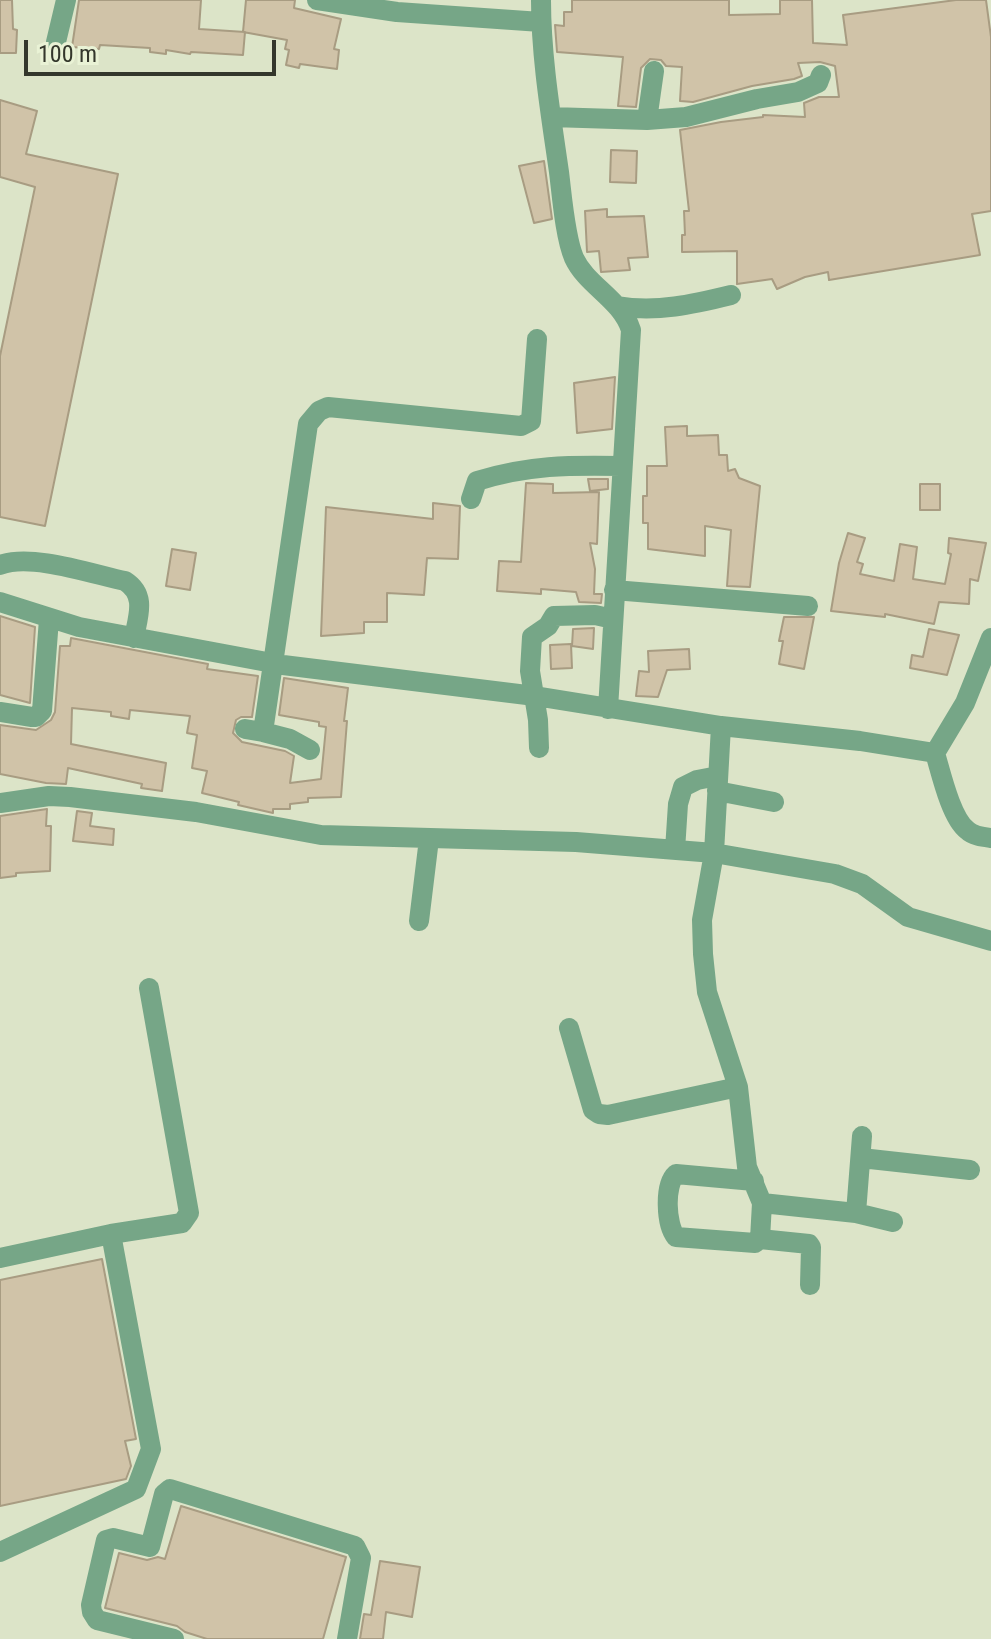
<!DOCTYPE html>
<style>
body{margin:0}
#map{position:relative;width:991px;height:1639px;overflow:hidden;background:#dce4c8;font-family:"Roboto Condensed",sans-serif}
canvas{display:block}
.scale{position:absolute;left:24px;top:40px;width:252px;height:36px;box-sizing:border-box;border:4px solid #34372c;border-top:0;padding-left:10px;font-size:24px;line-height:28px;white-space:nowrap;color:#34372c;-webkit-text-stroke:6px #e9f2d5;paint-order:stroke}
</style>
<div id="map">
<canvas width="991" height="1639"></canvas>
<div class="scale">100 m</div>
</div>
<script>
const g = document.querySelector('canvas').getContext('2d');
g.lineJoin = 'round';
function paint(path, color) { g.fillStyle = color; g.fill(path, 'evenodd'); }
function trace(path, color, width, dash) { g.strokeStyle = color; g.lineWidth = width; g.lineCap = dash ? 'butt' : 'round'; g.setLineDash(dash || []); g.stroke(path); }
const building = new Path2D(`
 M 0,0 L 12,0 L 13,29 L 17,30 L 16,53 L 0,53 Z
 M 79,0 L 201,0 L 199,29 L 245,32 L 243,55 L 191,52 L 190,54 L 166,50 L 166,54 L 150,52 L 150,48 L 100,45 L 99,49 L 72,47 Z
 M 246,0 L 295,0 L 294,8 L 341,19 L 334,49 L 339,50 L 337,69 L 300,64 L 299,68 L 286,65 L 289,50 L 285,49 L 287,40 L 243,32 Z
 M 572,0 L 729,0 L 729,15 L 780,14 L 780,0 L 812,0 L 813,43 L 847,45 L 843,15 L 956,0 L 986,0 L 991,37 L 991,211 L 972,214 L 980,255 L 829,280 L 828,272 L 805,277 L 777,289 L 772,279 L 737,284 L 737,251 L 682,252 L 682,235 L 685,235 L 684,211 L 689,211 L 680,130 L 721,122 L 763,117 L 763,115 L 805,117 L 804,103 L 819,97 L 839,97 L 835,66 L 820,62 L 798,63 L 802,76 L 794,79 L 752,86 L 693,102 L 680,101 L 682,67 L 666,66 L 661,60 L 650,59 L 641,68 L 636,107 L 618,106 L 623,57 L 557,52 L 555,25 L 564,26 L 564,12 L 572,12 Z
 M 0,100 L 37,111 L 26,154 L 118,174 L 45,526 L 0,517 L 0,356 L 35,187 L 0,177 Z
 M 611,150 L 637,151 L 636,183 L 610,182 Z
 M 544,161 L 552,219 L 534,223 L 519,166 Z
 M 607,209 L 607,217 L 644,216 L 648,257 L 628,258 L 630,270 L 601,272 L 599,251 L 587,252 L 585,211 Z
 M 615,377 L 612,429 L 577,433 L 574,383 Z
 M 687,426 L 687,436 L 718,435 L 719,455 L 727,455 L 728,471 L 735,469 L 739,478 L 760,486 L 750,587 L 727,586 L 731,530 L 705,526 L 705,556 L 648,549 L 648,523 L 643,523 L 643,496 L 647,496 L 647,466 L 667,466 L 665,427 Z
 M 588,479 L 608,479 L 608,489 L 590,491 Z
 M 526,483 L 553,484 L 553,493 L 599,492 L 597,544 L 590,543 L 595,569 L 594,594 L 602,594 L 601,603 L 579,602 L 576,592 L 541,589 L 541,594 L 497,591 L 499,561 L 521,562 Z
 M 920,484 L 940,484 L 940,510 L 920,510 Z
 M 433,503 L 460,506 L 458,559 L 427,558 L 424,595 L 387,593 L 387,622 L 364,622 L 364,633 L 321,636 L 326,507 L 433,519 Z
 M 848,533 L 865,538 L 857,562 L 863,564 L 860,574 L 894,581 L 900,544 L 917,547 L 913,579 L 945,584 L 951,554 L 948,553 L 949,538 L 986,543 L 978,581 L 970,579 L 969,604 L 939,602 L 934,624 L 885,614 L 885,617 L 831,611 L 839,563 Z
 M 172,549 L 196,553 L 190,590 L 166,586 Z
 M 0,616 L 35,627 L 30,703 L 0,695 Z
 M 784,617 L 814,617 L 804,669 L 779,664 L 783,641 L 779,641 Z
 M 594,628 L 593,649 L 572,646 L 573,629 Z
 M 929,629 L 959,635 L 947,675 L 910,668 L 912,655 L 923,657 Z
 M 71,638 L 208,664 L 207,669 L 258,676 L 252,717 L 241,717 L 236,720 L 233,733 L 242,742 L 285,751 L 294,756 L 290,783 L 321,779 L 326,727 L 319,726 L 319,722 L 279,715 L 284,678 L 348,688 L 344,721 L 347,721 L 341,797 L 308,798 L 308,802 L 290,804 L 290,809 L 273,809 L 273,813 L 238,805 L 239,802 L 202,793 L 207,771 L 192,768 L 197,735 L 187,733 L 190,716 L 130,710 L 129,719 L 111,716 L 111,712 L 72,708 L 71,744 L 166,763 L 162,791 L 141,788 L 142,784 L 68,768 L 66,784 L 46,783 L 0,774 L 0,725 L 36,730 L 51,720 L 55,712 L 60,646 L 70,646 Z
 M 571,644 L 572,668 L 551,669 L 550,645 Z
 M 689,649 L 690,669 L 667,670 L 658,697 L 636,696 L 639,671 L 649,672 L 648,651 Z
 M 47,809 L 46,826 L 51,826 L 50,871 L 16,873 L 16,876 L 0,878 L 0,816 Z
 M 77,811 L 92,813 L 90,826 L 114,829 L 113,845 L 73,841 Z
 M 102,1259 L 136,1439 L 125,1441 L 131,1466 L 126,1479 L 0,1506 L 0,1280 Z
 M 181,1506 L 346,1557 L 323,1639 L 207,1639 L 185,1632 L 177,1626 L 105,1608 L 119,1553 L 147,1560 L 158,1557 L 165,1559 Z
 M 380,1561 L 420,1567 L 412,1617 L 386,1612 L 383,1639 L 360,1639 L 364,1614 L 371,1615 Z`);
paint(building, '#d0c3a8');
trace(building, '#a89c82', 2);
trace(new Path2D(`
 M 317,0 L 397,12 L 541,22
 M 541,0 C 541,57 551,116 559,172 C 562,196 565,237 574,258 C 587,286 621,299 631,330 L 608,709
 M 56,42 L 66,0
 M 551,117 L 647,120 L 686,117 L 757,99 L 798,92 L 818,83 L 821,75
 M 647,120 L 654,71
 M 617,306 C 656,313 694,304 731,295
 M 471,499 L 477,481 C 528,465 569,465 622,466
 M 0,565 C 31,553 92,574 125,581 C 147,595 138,616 134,638
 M 614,590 L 808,606
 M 0,602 L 79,627 L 283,665 L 535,696 L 721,726 L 860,741 L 935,753 C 941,773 951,818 967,830 C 973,836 983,837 991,838
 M 0,712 L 32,717 L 36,717 L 42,711 L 49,619
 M 721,726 L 714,853 L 702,920 L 703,954 L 707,992 L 738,1087 L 747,1167 L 762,1203 L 760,1239 L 755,1243 L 676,1237 C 666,1225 664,1185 676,1174 L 754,1181
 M 245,729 L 263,732 L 308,424 L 319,411 L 328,407 L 521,426 L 531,421 L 537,339
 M 263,732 L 290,739 L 310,750
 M 539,748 L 538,720 L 530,671 L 532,637 L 548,626 L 554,616 L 595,615 L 613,619
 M 935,753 L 965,703 L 991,638
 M 717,791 L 774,802
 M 0,803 L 49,796 L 70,797 L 196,812 L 321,835 L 576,842 L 714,853 L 835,874 L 862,884 L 908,917 L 991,941
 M 675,850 L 678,804 L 683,787 L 697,780 L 718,776
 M 419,921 L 429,839
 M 569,1028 L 593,1110 L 599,1114 L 608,1115 L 738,1087
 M 861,1158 L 970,1170
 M 762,1203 L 856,1213 L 893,1222
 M 856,1213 L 862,1136
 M 760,1239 L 809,1244 L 811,1247 L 810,1285
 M 0,1258 L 111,1234 L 182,1223 L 189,1213 L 149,988
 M 0,1552 L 136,1489 L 151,1449 L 111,1234
 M 174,1639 L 97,1620 L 92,1612 L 91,1605 L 106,1540 L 113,1538 L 150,1547 L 164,1494 L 170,1489 L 355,1546 L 361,1558 L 347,1639`), '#76a687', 20);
</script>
